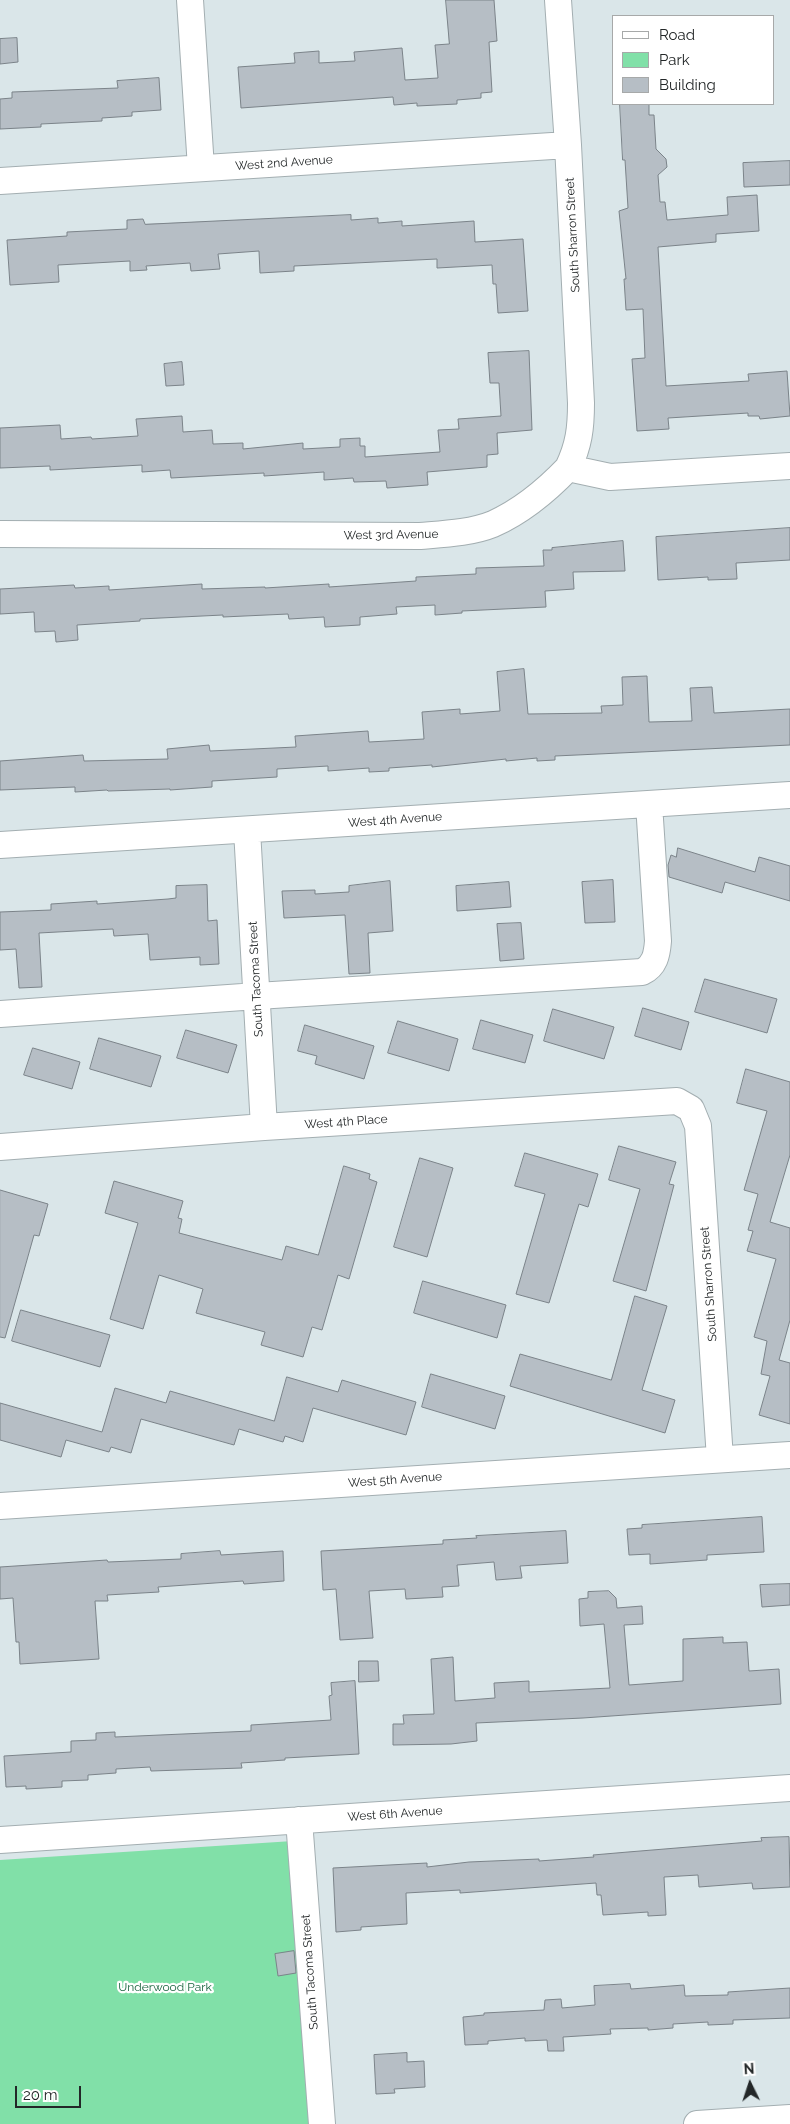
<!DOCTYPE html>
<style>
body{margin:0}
#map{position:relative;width:790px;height:2124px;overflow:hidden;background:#dae6e9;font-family:Raleway,sans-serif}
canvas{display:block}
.legend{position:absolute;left:612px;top:15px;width:162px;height:90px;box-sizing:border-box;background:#fff;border:1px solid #a7a9a9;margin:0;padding:6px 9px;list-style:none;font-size:15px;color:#232728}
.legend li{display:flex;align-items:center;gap:10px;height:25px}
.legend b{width:25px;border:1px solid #a7a9a9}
.north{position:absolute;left:725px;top:2059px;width:50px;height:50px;-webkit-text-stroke:4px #fff;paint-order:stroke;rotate:356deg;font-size:14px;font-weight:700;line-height:20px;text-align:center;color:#232728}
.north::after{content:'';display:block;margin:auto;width:18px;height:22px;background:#232728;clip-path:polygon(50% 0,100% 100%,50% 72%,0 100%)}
.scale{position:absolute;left:15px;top:2086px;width:66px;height:22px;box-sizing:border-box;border:2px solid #232728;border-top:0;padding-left:6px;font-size:15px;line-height:18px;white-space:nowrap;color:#232728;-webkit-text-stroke:4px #fff;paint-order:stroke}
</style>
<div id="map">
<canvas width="790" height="2124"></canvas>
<ul class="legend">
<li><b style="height:6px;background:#fff"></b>Road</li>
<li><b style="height:14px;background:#81e0a8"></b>Park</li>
<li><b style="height:14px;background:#b6bec5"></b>Building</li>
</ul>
<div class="north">N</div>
<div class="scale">20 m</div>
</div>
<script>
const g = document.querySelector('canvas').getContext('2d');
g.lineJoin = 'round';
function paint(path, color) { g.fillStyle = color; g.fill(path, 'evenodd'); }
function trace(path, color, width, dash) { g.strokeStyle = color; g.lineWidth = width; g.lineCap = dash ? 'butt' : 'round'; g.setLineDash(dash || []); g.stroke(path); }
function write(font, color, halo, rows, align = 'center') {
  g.font = font + ' Raleway,sans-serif'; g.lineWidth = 4.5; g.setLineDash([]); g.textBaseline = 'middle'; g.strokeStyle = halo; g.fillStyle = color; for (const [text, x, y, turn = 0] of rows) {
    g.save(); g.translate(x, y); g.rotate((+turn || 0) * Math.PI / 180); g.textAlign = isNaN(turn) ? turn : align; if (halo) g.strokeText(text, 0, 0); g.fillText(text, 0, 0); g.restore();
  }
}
paint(new Path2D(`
 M 293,1841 L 315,2124 L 0,2124 L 0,1860 Z`), '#81e0a8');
const building = new Path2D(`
 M 446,0 L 494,0 L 497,41 L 489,42 L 492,92 L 481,93 L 481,98 L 457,100 L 457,104 L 417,106 L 417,103 L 394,105 L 393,97 L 241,108 L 238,67 L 295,63 L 294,53 L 319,51 L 319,63 L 355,61 L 354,52 L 402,48 L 405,80 L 438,78 L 435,45 L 449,44 Z
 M 17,38 L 18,62 L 0,64 L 0,39 Z
 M 159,78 L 161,110 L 132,112 L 132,116 L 102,118 L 102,121 L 41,124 L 41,127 L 0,129 L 0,99 L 12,98 L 12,92 L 118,88 L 117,81 Z
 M 620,104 L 649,104 L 649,115 L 654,115 L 656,149 L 666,159 L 667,167 L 658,175 L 660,202 L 665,202 L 667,220 L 728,215 L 727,197 L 757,195 L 759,231 L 716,234 L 716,242 L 658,247 L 666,386 L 749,381 L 748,374 L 787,371 L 790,416 L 760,419 L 759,416 L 748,416 L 748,413 L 668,418 L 669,429 L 637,431 L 632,359 L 645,358 L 643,309 L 626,310 L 624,279 L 626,279 L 619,211 L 628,208 L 625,160 L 623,160 Z
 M 790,161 L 790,185 L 744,187 L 743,163 Z
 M 351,215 L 351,220 L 378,218 L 378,223 L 402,221 L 402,226 L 474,221 L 475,242 L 523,239 L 528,311 L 498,313 L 496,284 L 493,284 L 492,265 L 437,268 L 437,259 L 294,266 L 294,271 L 260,273 L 259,251 L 218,254 L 220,269 L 191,271 L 190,263 L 146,266 L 147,270 L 130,271 L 130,261 L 58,265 L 59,282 L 10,285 L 7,240 L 67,236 L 67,232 L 127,229 L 127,220 L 143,219 L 145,224 Z
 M 529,351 L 532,430 L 497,433 L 498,454 L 487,455 L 487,467 L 427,472 L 428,485 L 387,488 L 386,481 L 354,482 L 353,478 L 324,480 L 324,472 L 264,476 L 264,473 L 171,478 L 170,470 L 142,472 L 142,465 L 50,470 L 50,466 L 0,468 L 0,428 L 60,425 L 61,439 L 91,437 L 92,439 L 138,436 L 136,419 L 182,416 L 183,432 L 212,430 L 213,444 L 243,443 L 243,449 L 303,443 L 303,449 L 340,447 L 340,439 L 360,438 L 360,446 L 365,446 L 365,457 L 440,452 L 438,430 L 459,429 L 458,419 L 501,416 L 499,383 L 490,383 L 488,353 Z
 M 182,362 L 184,385 L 166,386 L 164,364 Z
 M 790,528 L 790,560 L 736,563 L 737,579 L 708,580 L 708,577 L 658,580 L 656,537 Z
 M 623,541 L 625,571 L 573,572 L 574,589 L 545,591 L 546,607 L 462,611 L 462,613 L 435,615 L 435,605 L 396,607 L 397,614 L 360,617 L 360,625 L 325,627 L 324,617 L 289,619 L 288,614 L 223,617 L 223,615 L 140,619 L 140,621 L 77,625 L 78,640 L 56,642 L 55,631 L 35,632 L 34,612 L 0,614 L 0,589 L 74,585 L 75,588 L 109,586 L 109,590 L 202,584 L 202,589 L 265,587 L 265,588 L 329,584 L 329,587 L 416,581 L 416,577 L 476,574 L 476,568 L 544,566 L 543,550 L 552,550 L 552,548 Z
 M 524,669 L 528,714 L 602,713 L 601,706 L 623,705 L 622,677 L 647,676 L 649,722 L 692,721 L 690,688 L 712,687 L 714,713 L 790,709 L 790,745 L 577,755 L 555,756 L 555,760 L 537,761 L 537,758 L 506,761 L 506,759 L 432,767 L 432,765 L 389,768 L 389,771 L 369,772 L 369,768 L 328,771 L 328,766 L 277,769 L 277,777 L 212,781 L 212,787 L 170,790 L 170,789 L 108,791 L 107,790 L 75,792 L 75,787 L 0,790 L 0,761 L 83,755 L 84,761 L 168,759 L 167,749 L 209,745 L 210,751 L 296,747 L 295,736 L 368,731 L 369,742 L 424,739 L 422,712 L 460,709 L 460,714 L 500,711 L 497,672 Z
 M 678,848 L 755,872 L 759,857 L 790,866 L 790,901 L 725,882 L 722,893 L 669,877 L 668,865 L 671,855 L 676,857 Z
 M 613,880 L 615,922 L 585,923 L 582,882 Z
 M 390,881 L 393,931 L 368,933 L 370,973 L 349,974 L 345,915 L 284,918 L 282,891 L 315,890 L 315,894 L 349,892 L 349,886 Z
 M 509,882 L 511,907 L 457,911 L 456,886 Z
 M 207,885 L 208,921 L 217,920 L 219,964 L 200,965 L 200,957 L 150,960 L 148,934 L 114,936 L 113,929 L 39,933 L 42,987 L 19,988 L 16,949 L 0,950 L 0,912 L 51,910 L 51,904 L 97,901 L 97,904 L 168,899 L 176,898 L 176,886 Z
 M 521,923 L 524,959 L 500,961 L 497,924 Z
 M 705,979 L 777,999 L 767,1033 L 695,1012 Z
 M 643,1008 L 689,1022 L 681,1050 L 635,1036 Z
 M 553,1009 L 614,1027 L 604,1059 L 544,1041 Z
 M 481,1020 L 533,1035 L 525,1063 L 473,1049 Z
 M 398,1021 L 458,1039 L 449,1071 L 388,1053 Z
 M 305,1025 L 374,1046 L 364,1079 L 315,1064 L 317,1056 L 298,1051 Z
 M 186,1030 L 237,1045 L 228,1073 L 177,1058 Z
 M 99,1038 L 161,1056 L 151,1087 L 90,1069 Z
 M 33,1048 L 80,1062 L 72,1089 L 24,1075 Z
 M 746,1069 L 790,1082 L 790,1155 L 770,1222 L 790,1228 L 790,1320 L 779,1360 L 790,1363 L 790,1424 L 759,1415 L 770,1376 L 761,1374 L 767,1341 L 754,1337 L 776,1259 L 747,1251 L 753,1231 L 748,1230 L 758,1194 L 744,1190 L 767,1111 L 737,1103 Z
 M 619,1146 L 676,1162 L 669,1184 L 674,1185 L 646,1291 L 613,1281 L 640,1189 L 609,1180 Z
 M 525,1153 L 598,1174 L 588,1207 L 579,1204 L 549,1303 L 516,1294 L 545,1194 L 515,1186 Z
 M 420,1158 L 453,1168 L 427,1257 L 394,1247 Z
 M 344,1166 L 370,1174 L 369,1179 L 377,1182 L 349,1279 L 338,1275 L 322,1330 L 312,1327 L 303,1357 L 261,1345 L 265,1332 L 196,1313 L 203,1289 L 159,1275 L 143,1329 L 110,1319 L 138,1223 L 105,1213 L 114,1181 L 183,1201 L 178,1218 L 182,1219 L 179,1233 L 282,1260 L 286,1246 L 318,1255 Z
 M 0,1190 L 48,1204 L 39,1236 L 34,1235 L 5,1338 L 0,1337 Z
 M 423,1281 L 506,1305 L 497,1338 L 414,1313 Z
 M 635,1296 L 667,1306 L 642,1390 L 675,1400 L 665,1433 L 510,1386 L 520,1354 L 611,1380 Z
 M 21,1310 L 110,1335 L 100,1367 L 12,1341 Z
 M 431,1374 L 505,1396 L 495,1429 L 422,1407 Z
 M 287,1377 L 338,1392 L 342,1380 L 416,1402 L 406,1435 L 313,1408 L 303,1442 L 285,1436 L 283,1442 L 239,1429 L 234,1445 L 141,1419 L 131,1453 L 111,1447 L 109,1452 L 66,1440 L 61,1457 L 0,1440 L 0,1403 L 102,1432 L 115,1388 L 166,1403 L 170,1391 L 274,1421 Z
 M 762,1517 L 764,1552 L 707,1555 L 707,1560 L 650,1564 L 650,1554 L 629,1555 L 627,1529 L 642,1528 L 642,1525 Z
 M 566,1531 L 568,1563 L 520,1566 L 522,1578 L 496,1580 L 494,1562 L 457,1565 L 459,1586 L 442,1587 L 443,1597 L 406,1599 L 405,1589 L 369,1591 L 373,1638 L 340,1640 L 336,1589 L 323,1590 L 321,1551 L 443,1544 L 443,1540 L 477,1538 L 476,1536 Z
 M 220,1551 L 221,1555 L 283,1551 L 284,1581 L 244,1584 L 243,1581 L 158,1587 L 159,1592 L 107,1595 L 108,1601 L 95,1601 L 99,1659 L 20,1664 L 19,1642 L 16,1642 L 13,1598 L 0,1599 L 0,1567 L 107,1560 L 108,1562 L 181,1559 L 181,1554 Z
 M 790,1584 L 790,1605 L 762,1607 L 760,1585 Z
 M 609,1591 L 616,1598 L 617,1608 L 642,1606 L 643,1624 L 624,1625 L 629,1685 L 683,1681 L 683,1639 L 723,1637 L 723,1643 L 747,1642 L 749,1671 L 779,1669 L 781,1704 L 583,1718 L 476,1723 L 477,1741 L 451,1744 L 393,1745 L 393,1724 L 404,1724 L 403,1715 L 434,1714 L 431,1659 L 453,1657 L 455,1701 L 495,1698 L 494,1683 L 529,1681 L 529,1692 L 610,1688 L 604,1624 L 580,1626 L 579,1599 L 588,1598 L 588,1592 Z
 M 359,1661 L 378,1661 L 379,1681 L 359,1682 Z
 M 355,1681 L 359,1754 L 285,1758 L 285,1760 L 241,1763 L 242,1768 L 151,1771 L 150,1767 L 116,1769 L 116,1773 L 88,1775 L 88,1780 L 62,1781 L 62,1787 L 26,1789 L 26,1786 L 6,1787 L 4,1756 L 71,1752 L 71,1741 L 96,1740 L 96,1733 L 115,1732 L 115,1737 L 251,1731 L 251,1725 L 331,1720 L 329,1696 L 332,1695 L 331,1683 Z
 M 789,1837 L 790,1887 L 753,1889 L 752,1883 L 699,1887 L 698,1875 L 664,1877 L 666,1915 L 648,1916 L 648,1912 L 603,1915 L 601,1895 L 597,1895 L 596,1883 L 460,1893 L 460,1890 L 406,1893 L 407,1924 L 361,1927 L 361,1930 L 336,1932 L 333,1868 L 427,1863 L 427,1867 L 469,1862 L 539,1859 L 539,1861 L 594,1857 L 593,1855 L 628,1852 L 762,1841 L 761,1838 Z
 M 294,1951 L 296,1973 L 278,1976 L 275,1954 Z
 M 630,1984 L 631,1989 L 684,1985 L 685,1996 L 728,1995 L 728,1992 L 790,1988 L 790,2018 L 733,2020 L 733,2024 L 708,2025 L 708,2022 L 673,2024 L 673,2028 L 648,2030 L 648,2028 L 610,2029 L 611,2034 L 563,2037 L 564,2051 L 548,2051 L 547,2040 L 525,2041 L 525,2038 L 488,2041 L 488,2044 L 465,2045 L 463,2017 L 484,2015 L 484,2013 L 544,2010 L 545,2000 L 561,1999 L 562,2008 L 595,2005 L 594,1986 Z
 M 407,2053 L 407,2062 L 424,2061 L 425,2087 L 394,2089 L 395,2093 L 376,2094 L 374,2055 Z`);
paint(building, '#b6bec5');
trace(building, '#7b8389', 1);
const minor = new Path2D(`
 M 190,0 L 201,168
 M 558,0 L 568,145 L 581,403 C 581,428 579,445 568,468
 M 0,181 L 568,145
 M 0,534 L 420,536 C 444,534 471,533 493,524 C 522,511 547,490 568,468 L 610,477 L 790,466
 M 247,830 L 264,1127
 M 0,845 L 790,795
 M 0,1014 L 257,996 L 642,972 C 655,966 657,954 658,941 L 649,804
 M 0,1147 L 264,1127 L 677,1101 L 691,1109 L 698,1126 L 720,1459
 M 0,1506 L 790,1455
 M 299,1820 L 322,2124
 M 0,1840 L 790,1788
 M 697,2124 L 790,2118`);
trace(minor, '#a3aeb1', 28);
trace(minor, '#fff', 26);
write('12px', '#232728', '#fff', [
 ["West 2nd Avenue",284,163,-4],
 ["South Sharron Street",573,235,-93],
 ["West 3rd Avenue",391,535,-1],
 ["West 4th Avenue",395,820,-4],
 ["South Tacoma Street",256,979,-93],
 ["West 4th Place",346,1122,-4],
 ["South Sharron Street",709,1284,-94],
 ["West 5th Avenue",395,1480,-4],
 ["West 6th Avenue",395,1814,-4],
 ["South Tacoma Street",310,1972,-94]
]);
write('12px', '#18643e', '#fff', [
 ["Underwood Park",165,1987]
]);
</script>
